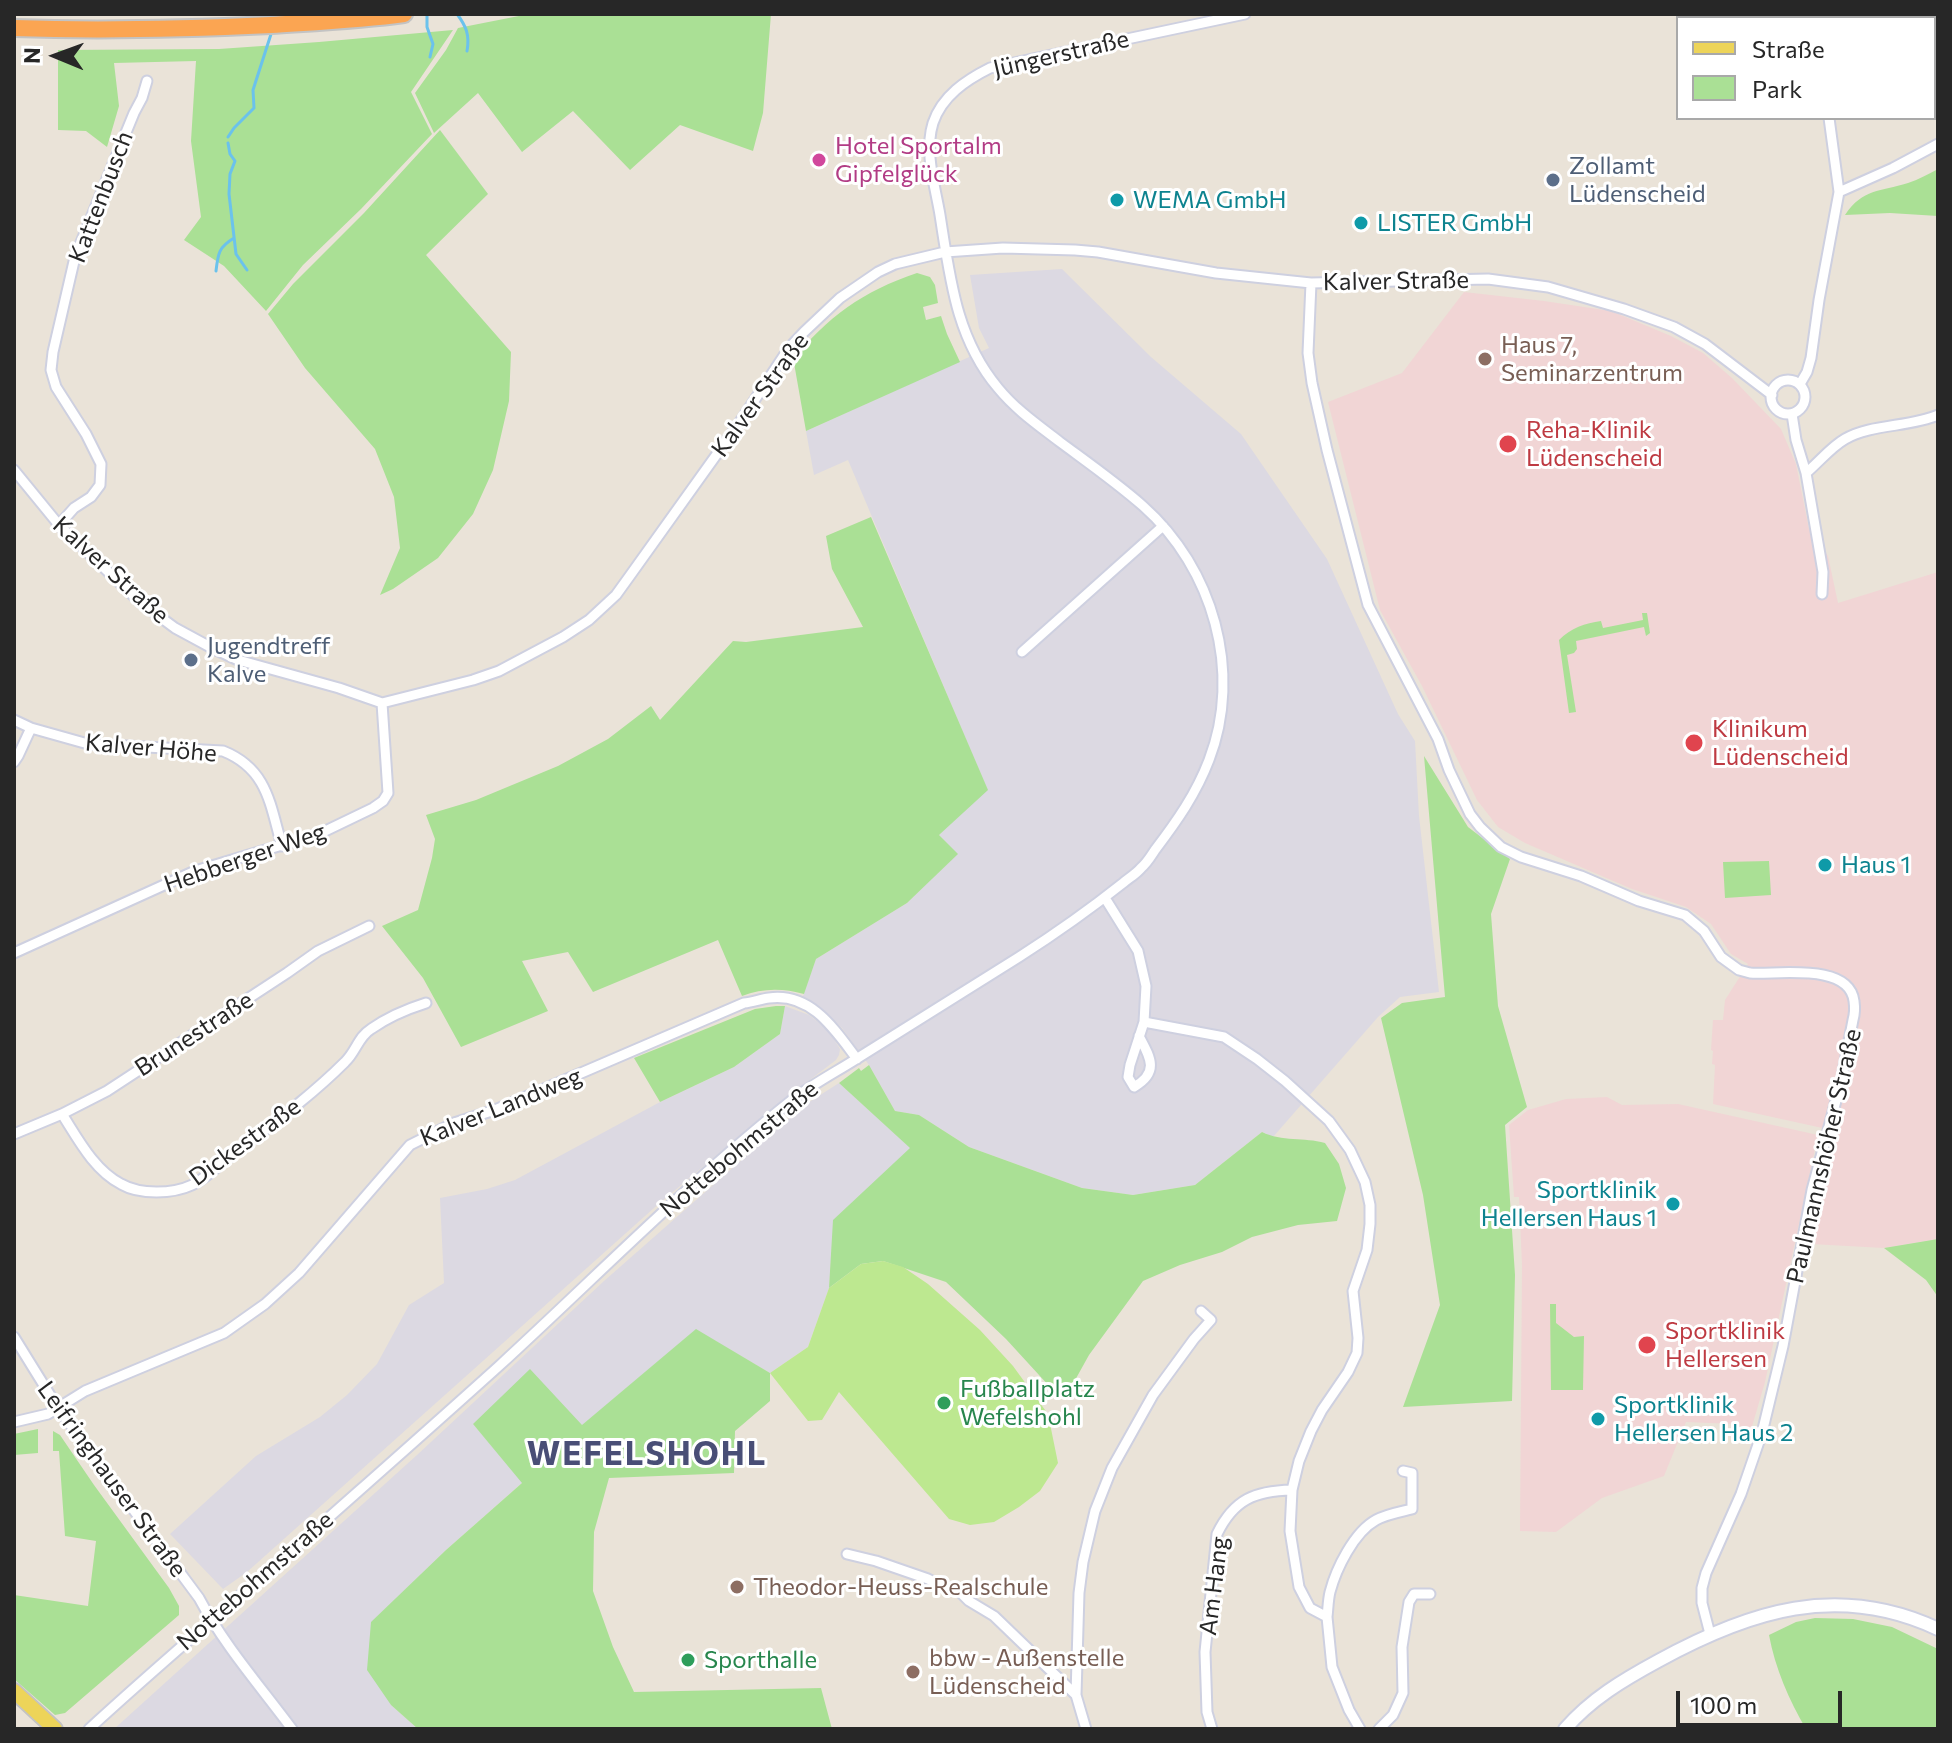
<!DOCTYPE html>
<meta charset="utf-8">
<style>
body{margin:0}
#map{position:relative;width:1952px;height:1743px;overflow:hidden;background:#eae3d8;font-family:Commissioner,sans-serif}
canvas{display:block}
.frame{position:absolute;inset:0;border:16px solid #272727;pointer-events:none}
.legend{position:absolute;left:1676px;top:16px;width:260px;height:104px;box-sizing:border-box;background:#fff;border:2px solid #a9a9a9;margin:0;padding:10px 14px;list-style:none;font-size:24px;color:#272727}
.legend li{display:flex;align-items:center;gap:16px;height:40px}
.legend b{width:40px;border:2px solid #a9a9a9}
.north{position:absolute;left:16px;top:16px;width:80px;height:80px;-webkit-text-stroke:6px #fff;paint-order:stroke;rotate:271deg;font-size:22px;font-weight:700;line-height:32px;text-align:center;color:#272727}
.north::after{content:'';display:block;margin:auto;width:28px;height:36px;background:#272727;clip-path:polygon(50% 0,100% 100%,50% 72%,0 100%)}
.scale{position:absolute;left:1676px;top:1691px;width:166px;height:36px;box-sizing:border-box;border:4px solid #272727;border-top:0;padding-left:10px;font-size:24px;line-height:28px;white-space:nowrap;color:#272727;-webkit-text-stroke:6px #fff;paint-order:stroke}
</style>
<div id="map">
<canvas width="1952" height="1743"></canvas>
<div class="frame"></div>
<ul class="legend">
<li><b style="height:10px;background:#edd459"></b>Straße</li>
<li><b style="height:22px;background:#aae095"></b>Park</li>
</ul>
<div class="north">N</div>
<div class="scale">100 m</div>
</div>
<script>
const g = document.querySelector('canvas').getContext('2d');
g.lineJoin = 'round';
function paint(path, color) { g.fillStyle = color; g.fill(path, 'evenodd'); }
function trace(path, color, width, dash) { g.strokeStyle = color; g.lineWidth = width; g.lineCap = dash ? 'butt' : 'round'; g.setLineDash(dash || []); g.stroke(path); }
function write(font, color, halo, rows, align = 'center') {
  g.font = font + ' Commissioner,sans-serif'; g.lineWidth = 6; g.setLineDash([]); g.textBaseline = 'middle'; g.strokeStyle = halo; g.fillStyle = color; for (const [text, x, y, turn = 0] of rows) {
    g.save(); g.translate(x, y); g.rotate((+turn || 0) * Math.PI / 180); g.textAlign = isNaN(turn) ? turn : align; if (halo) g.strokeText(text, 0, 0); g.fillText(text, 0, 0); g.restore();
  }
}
paint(new Path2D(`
 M 1062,269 L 1151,357 L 1241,434 L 1327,559 L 1398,714 L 1415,741 L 1419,816 L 1439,992 L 1400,997 L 1378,1017 L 1273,1137 L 1262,1132 L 1195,1185 L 1133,1195 L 1082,1188 L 969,1147 L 919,1115 L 895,1111 L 869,1065 L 842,1028 L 822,1009 L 802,999 L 816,959 L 907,903 L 957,854 L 939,835 L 987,789 L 848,460 L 814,475 L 806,431 L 989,348 L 979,328 L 970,275 Z
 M 785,1006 L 809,1015 L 828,1030 L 840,1049 L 839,1055 L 836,1060 L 770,1110 L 654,1208 L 247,1572 L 223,1589 L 170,1534 L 256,1456 L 320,1417 L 347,1395 L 377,1364 L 409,1305 L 444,1283 L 440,1198 L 487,1189 L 515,1180 L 660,1102 L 734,1067 L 780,1034 Z
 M 839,1083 L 911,1148 L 834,1220 L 829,1288 L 808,1347 L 770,1373 L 696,1330 L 582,1426 L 473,1424 L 523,1482 L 446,1550 L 371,1623 L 391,1705 L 418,1729 L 114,1729 L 417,1455 L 604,1281 L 803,1106 Z`), '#dcd9e2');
paint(new Path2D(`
 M 1464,292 L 1544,301 L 1611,311 L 1671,336 L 1703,353 L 1732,378 L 1781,429 L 1796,464 L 1809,529 L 1828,556 L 1838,603 L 1938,572 L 1938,1239 L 1884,1248 L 1811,1244 L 1821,1188 L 1836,1131 L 1713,1104 L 1715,1065 L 1712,1064 L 1713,1051 L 1711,1050 L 1713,1020 L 1723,1020 L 1725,1000 L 1748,964 L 1731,954 L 1711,924 L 1686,907 L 1632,889 L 1525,843 L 1498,827 L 1477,800 L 1422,686 L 1380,610 L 1328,402 L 1402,373 Z
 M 1607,1097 L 1622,1105 L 1678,1104 L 1818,1135 L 1765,1382 L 1751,1430 L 1734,1424 L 1686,1422 L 1664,1476 L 1602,1498 L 1556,1532 L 1520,1531 L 1522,1265 L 1519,1197 L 1514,1197 L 1509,1125 L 1528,1110 L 1566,1099 Z`), '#f1d5d5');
paint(new Path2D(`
 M 529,14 L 771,14 L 763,113 L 753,151 L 680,125 L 630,170 L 573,111 L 522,152 L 478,93 L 434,133 L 415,93 L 446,50 L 458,28 Z
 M 1908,14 L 1938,14 L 1938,88 L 1934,89 L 1934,18 L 1906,18 Z
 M 453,30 L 411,92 L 432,134 L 361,209 L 303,265 L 266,311 L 224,266 L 184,240 L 201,217 L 191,141 L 196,61 L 114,63 L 119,106 L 107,147 L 86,131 L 58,130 L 58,50 L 219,49 L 319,42 Z
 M 440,130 L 488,194 L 426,255 L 511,352 L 509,401 L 493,470 L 473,514 L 438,558 L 393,589 L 380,595 L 400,548 L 394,497 L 375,449 L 305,368 L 268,314 L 293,284 L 364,213 Z
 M 1938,169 L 1938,216 L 1890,213 L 1845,215 C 1863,188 1880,192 1908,183 C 1918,180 1928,174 1938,169 Z
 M 917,273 L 930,277 L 935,285 L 938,303 L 923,307 L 926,320 L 941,316 L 947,334 L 960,362 L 806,431 L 794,363 L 792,361 C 827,317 863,291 917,273 Z
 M 871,517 L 988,790 L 939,835 L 958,854 L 907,903 L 816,959 L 804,994 C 783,988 762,988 742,996 L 718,940 L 593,992 L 568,952 L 522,961 L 548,1011 L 461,1047 L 423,978 L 382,926 L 418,910 L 432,858 L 435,839 L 426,815 L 476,800 L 558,766 L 608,739 L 651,706 L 660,720 L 733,641 L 746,642 L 863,627 L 832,569 L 826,536 Z
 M 1642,613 L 1647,613 L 1650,633 L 1646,636 L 1644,627 L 1576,641 L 1577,649 L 1574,653 L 1567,655 L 1576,712 L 1569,713 L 1559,640 C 1571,628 1585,623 1601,621 L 1603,628 L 1643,620 Z
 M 1424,756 L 1468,827 L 1510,859 L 1491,914 L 1498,1006 L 1527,1107 L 1505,1125 L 1515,1275 L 1512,1401 L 1403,1407 L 1440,1305 L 1423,1195 L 1381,1018 L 1402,1003 L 1445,997 Z
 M 1769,861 L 1771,895 L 1725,898 L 1723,862 Z
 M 776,1006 L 785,1006 L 780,1034 L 734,1067 L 660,1102 L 634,1058 L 755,1009 Z
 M 869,1065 L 895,1111 L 919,1115 L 969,1147 L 1082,1188 L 1133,1195 L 1195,1185 L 1262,1132 C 1282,1142 1304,1137 1325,1143 L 1339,1164 L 1346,1188 L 1337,1221 L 1298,1225 L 1252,1237 L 1222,1252 L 1180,1265 L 1143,1281 L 1089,1355 L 1069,1391 L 1050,1387 L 1006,1339 L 946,1282 L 883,1261 L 861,1264 L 829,1288 L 833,1220 L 910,1148 L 839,1083 L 859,1068 L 861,1071 Z
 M 1938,1239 L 1938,1297 L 1926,1280 L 1884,1248 Z
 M 1550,1304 L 1556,1304 L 1556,1323 L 1574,1337 L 1584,1336 L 1583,1390 L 1551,1390 Z
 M 696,1329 L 770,1373 L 770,1401 L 735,1431 L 734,1473 L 609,1478 L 594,1532 L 593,1591 L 613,1647 L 634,1692 L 821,1688 L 832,1729 L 418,1729 L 391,1705 L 367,1670 L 371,1622 L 446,1550 L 522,1483 L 473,1424 L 530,1369 L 582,1425 Z
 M 38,1429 L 38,1453 L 14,1455 L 14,1434 Z
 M 53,1431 L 60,1435 L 94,1485 L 169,1588 L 179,1606 L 179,1615 L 65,1713 L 55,1715 L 14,1679 L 14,1595 L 88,1606 L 96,1541 L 65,1536 L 59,1451 L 53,1451 Z
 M 1815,1618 L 1853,1619 L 1892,1627 L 1938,1649 L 1938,1729 L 1806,1729 C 1789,1700 1775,1668 1769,1635 L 1796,1622 Z`), '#aae095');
paint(new Path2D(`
 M 883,1261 L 903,1267 L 928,1284 L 980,1330 L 1013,1366 L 1048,1414 L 1058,1463 L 1040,1491 L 1019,1507 L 994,1522 L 970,1525 L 949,1519 L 839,1392 L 822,1420 L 808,1421 L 770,1373 L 808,1347 L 829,1288 L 861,1264 Z`), '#bde890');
trace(new Path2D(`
 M 427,14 L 427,27 L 433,44 L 430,57
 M 457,14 C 466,26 470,35 467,51
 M 228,137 L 234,128 L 254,108 L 253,90 L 272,31
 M 228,143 L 230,154 L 235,161 L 230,174 L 229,194 L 236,254 L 247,270
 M 216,271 C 218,253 219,247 234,238`), '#6bc2ec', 3);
const street = new Path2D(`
 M 1835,18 L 1838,14
 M 1839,192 L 1893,168 L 1938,144
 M 1311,283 L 1308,353 L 1312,383 L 1327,450 L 1368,605 L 1438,739 L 1449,770 L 1470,814 L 1480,827 L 1501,847 L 1521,857 L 1581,876 L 1639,901 L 1685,915 L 1704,931 L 1721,957 L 1739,970 L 1750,973 C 1777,975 1849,962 1854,1001 C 1855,1008 1855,1013 1853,1020 L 1841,1082 L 1812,1190 L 1783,1346 L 1762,1433 L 1741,1494 L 1706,1573 L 1702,1588 L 1702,1603 L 1710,1634
 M1771 397a17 17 0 1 1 34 0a17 17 0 1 1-34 0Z
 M 1800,384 L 1807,372 L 1811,358 L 1819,300 L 1839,192 L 1829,118
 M 1792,414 L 1796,440 L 1806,473 L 1823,572 L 1822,594
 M 14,470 L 59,525 L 140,602 L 175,628 L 212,648 L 238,660 L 339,688 L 382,703 L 473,680 L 499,671 L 563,637 L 589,620 L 616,595 L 629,577 L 742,419 L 789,348 L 804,332 L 840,298 L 878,272 L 895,264 L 945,252 L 1003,248 L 1075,250 L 1098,252 L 1216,273 L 1311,283 L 1488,279 L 1548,287 L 1624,309 L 1674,327 L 1705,344 L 1772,395
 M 1806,473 C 1819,462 1831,447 1845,439 C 1870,424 1911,427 1938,415
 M 59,525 L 74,508 L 91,497 L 100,485 L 101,464 L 86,434 L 56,387 L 51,370 L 53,352 L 75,257 L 134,113 L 142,98 L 147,81
 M 1022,652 L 1163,526
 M 14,720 L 31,728 L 88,744 L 223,751 C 268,769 270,805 282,846
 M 14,762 L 18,756 L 31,728
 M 1105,898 L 1138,951 L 1146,986 L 1144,1022 L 1130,1065 L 1128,1077 L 1134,1087 C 1160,1072 1150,1057 1139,1036
 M 14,953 L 195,871 L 319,834 L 373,808 L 383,801 L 388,793 L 382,703
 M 1144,1022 L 1224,1037 L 1257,1059 L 1285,1081 L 1329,1121 L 1350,1150 L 1365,1182 L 1370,1205 L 1370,1224 L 1367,1250 L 1353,1291 L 1358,1338 L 1357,1353 L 1348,1372 L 1322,1410 L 1311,1431 L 1299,1461 L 1292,1490 L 1290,1531 L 1299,1587 L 1310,1608 L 1327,1617 L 1332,1667 L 1349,1710 L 1360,1729
 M 62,1114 C 78,1139 94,1170 121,1184 C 140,1195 173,1194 192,1185 C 205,1179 216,1167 227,1159 C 267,1128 309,1098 345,1062 C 356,1052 358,1037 371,1029 C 388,1017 407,1009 426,1003
 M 14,1134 L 62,1114 L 107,1091 L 287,973 L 318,951 L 369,926
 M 14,1337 L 58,1408 L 199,1598 C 224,1645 260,1686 292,1729
 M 14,1422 L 48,1414 L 85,1391 L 224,1333 L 265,1304 L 299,1273 L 410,1145 L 454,1123 L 495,1110 L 744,1003 C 753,1002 761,999 769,998 C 811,992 835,1030 857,1059
 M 847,1554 L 876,1561 L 928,1579 L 942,1586 L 957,1589 L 969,1601 L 994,1616 L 1076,1695 L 1086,1729
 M 1327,1617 C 1328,1609 1328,1600 1330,1592 C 1336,1569 1354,1532 1376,1520 C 1387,1514 1400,1512 1412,1509 L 1412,1473 L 1403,1471
 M 1076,1695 L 1079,1593 L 1083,1562 L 1095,1511 L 1112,1468 L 1153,1395 L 1194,1339 L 1211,1320 L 1201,1311
 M 89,1729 C 152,1671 217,1616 281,1560 C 354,1495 427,1431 499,1366 C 596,1277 689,1182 792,1100 C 814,1083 838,1071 861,1056 C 913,1023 966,990 1019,957 C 1055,934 1089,910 1123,883 C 1129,878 1136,874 1141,868 C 1147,863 1151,856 1155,850 C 1177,821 1196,794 1209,760 C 1243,672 1213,568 1143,506 C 1117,483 1087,462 1060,442 C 1038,425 1016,410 998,388 C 956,338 950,278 940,215 C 935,185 924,152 933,123 C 942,96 966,80 990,68 L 1245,14
 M 1212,1729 L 1207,1712 L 1205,1652 L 1217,1534 C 1234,1499 1255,1491 1292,1490
 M 1379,1729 L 1393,1715 L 1403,1693 L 1402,1647 L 1409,1602 L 1414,1594 L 1430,1594`);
const secondary = new Path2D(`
 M 1565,1729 C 1591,1699 1623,1680 1658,1661 C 1749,1611 1838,1582 1938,1629`);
const primary = new Path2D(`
 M 14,1691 L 55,1729`);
const highway = new Path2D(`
 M 14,28 C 100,31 185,29 271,25 C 315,22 360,20 404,14`);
trace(street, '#ced0e0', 13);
trace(secondary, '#ced0e0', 16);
trace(primary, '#c3c3c3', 18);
trace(highway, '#c3c3c3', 20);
trace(street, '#fff', 9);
trace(secondary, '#fff', 12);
trace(primary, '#edd459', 14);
trace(highway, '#fba552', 16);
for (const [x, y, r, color] of [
 [819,160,8,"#d1479c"],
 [1553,180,8,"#5c6f8a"],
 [1117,200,8,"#0f9aa8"],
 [1361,223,8,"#0f9aa8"],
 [1485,359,8,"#8d6e63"],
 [1508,444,10,"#e0444e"],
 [191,660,8,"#5c6f8a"],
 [1694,743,10,"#e0444e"],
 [1825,865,8,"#0f9aa8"],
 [1673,1204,8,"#0f9aa8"],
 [1647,1345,10,"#e0444e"],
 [944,1403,8,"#2e9e5b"],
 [1598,1419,8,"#0f9aa8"],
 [737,1587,8,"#8d6e63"],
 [688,1660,8,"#2e9e5b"],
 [913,1672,8,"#8d6e63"]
]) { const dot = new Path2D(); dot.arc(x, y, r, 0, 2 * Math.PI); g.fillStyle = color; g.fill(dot); trace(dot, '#fff', 3); }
write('24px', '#272727', '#fff', [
 ["Jüngerstraße",1061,54,-13],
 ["Kattenbusch",101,197,-69],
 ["Kalver Straße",1396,281,-1],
 ["Kalver Straße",760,395,-54],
 ["Kalver Straße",111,570,42],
 ["Kalver Höhe",151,748,5],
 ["Hebberger Weg",245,858,-19],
 ["Brunestraße",194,1034,-33],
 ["Kalver Landweg",501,1107,-22],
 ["Dickestraße",245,1142,-36],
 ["Nottebohmstraße",739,1149,-40],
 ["Paulmannshöher Straße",1824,1156,-77],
 ["Leifringhauser Straße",112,1479,54],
 ["Nottebohmstraße",255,1581,-41],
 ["Am Hang",1214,1586,-83]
]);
write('24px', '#b23c85', '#fff', [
 ["Hotel Sportalm",835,146],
 ["Gipfelglück",835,174]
], 'left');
write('24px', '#4e5e75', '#fff', [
 ["Zollamt",1569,166],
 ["Lüdenscheid",1569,194],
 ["Jugendtreff",207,646],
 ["Kalve",207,674]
], 'left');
write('24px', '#0d838f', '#fff', [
 ["WEMA GmbH",1133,200],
 ["LISTER GmbH",1377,223],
 ["Haus 1",1841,865],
 ["Sportklinik",1657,1190,"right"],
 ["Hellersen Haus 1",1657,1218,"right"],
 ["Sportklinik",1614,1405],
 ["Hellersen Haus 2",1614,1433]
], 'left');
write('24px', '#785e54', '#fff', [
 ["Haus 7,",1501,345],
 ["Seminarzentrum",1501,373],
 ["Theodor-Heuss-Realschule",753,1587],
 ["bbw - Außenstelle",929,1658],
 ["Lüdenscheid",929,1686]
], 'left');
write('24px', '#be3a42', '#fff', [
 ["Reha-Klinik",1526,430],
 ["Lüdenscheid",1526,458],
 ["Klinikum",1712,729],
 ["Lüdenscheid",1712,757],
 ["Sportklinik",1665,1331],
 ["Hellersen",1665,1359]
], 'left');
write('24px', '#27864d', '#fff', [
 ["Fußballplatz",960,1389],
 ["Wefelshohl",960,1417],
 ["Sporthalle",704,1660]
], 'left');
g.letterSpacing = '2px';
write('bold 32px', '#494e76', '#fff', [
 ["WEFELSHOHL",647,1454]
]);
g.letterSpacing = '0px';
</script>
